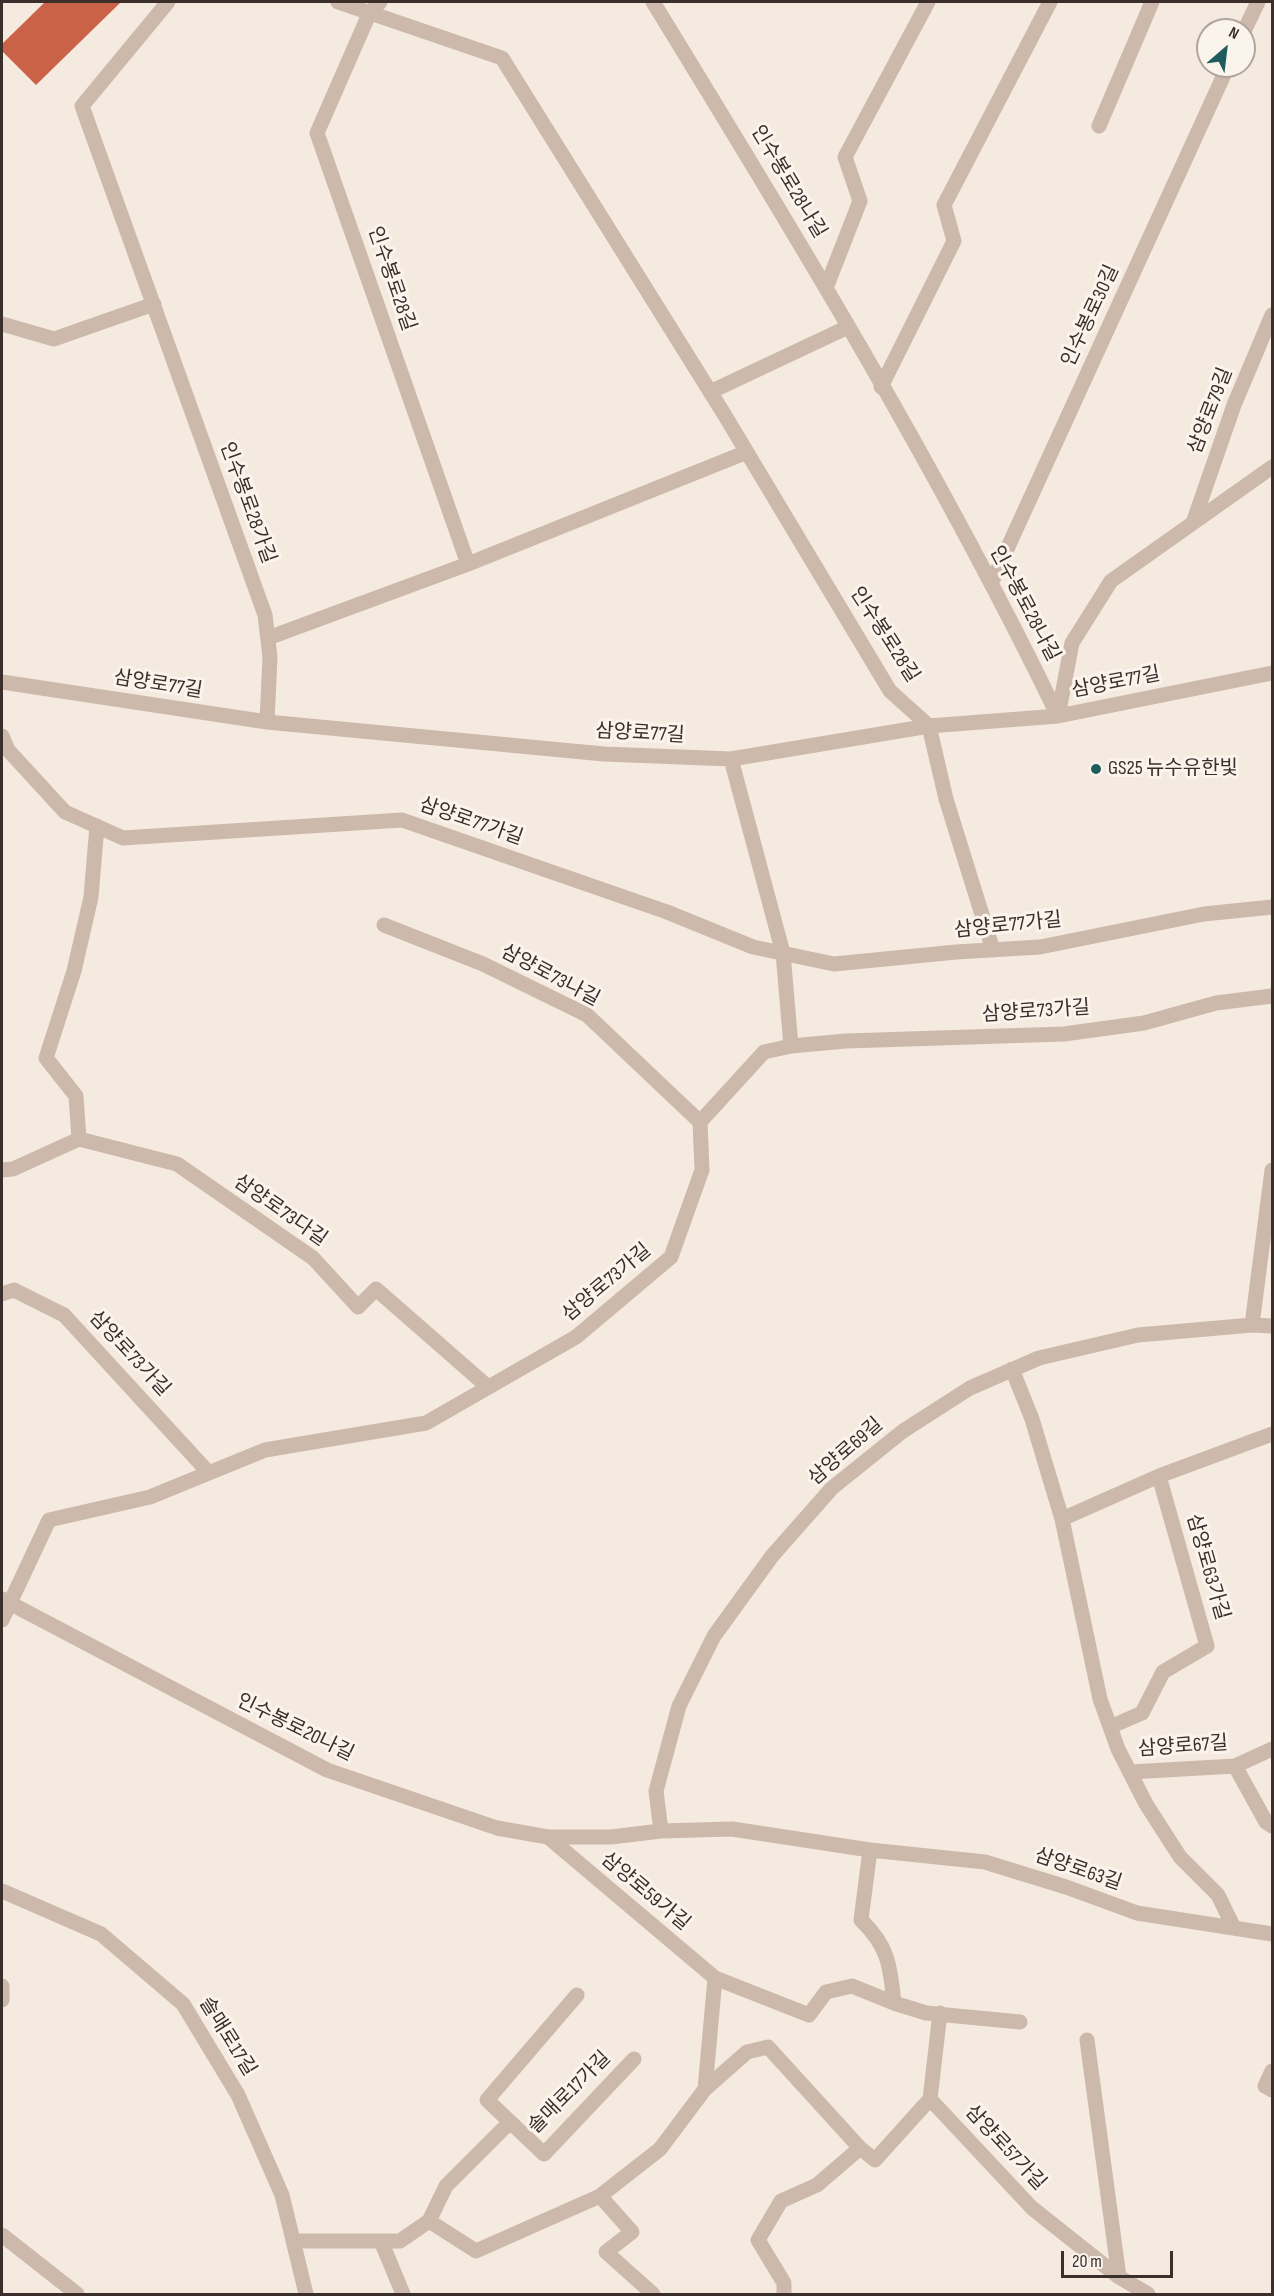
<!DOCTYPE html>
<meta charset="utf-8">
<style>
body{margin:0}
#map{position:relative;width:1274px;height:2296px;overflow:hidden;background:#f4eae0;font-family:"Sofia Sans Condensed",sans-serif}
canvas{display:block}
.frame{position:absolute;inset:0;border:3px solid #3a2f2a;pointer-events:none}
.north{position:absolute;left:1196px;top:18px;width:60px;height:60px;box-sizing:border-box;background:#fbf4ed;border:2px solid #aea59f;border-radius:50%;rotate:28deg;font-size:16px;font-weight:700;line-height:24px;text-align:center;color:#3a2f2a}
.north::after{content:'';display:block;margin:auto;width:21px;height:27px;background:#1e5c5e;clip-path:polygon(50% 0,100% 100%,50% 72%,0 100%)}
.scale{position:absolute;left:1061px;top:2251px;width:112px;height:27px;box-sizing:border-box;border:3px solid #3a2f2a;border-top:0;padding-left:8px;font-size:18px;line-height:21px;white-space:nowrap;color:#3a2f2a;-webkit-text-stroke:4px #fbf4ed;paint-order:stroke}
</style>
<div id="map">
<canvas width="1274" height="2296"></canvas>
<div class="frame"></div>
<div class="north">N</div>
<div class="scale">20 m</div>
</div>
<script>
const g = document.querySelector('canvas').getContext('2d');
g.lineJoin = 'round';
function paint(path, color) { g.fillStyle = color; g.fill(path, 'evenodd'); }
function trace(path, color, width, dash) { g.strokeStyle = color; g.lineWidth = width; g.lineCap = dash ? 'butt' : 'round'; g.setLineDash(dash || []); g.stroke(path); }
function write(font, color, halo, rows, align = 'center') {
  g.font = font + ' "Sofia Sans Condensed","Noto Sans KR",sans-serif'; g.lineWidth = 6; g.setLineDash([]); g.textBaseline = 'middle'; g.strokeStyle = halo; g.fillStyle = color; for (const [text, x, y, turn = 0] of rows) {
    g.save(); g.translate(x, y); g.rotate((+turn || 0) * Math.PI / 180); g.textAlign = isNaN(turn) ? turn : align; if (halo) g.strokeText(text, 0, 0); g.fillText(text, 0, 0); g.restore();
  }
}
paint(new Path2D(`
 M 45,2 L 121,2 L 36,85 L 2,51 L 2,44 Z`), '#ca6248');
trace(new Path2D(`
 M 168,2 L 82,106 L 265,615 L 270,657 L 267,722
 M 338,2 L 502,58 L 724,414 L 890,691 L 929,726 L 946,799 L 993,950
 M 380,2 L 370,12 L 317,133 L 468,564
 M 653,2 C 796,235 939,470 1058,716
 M 1244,31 L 1258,2
 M 1099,126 L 1152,2
 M 826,288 L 860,201 L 845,157 L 928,2
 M 2,324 L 54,339 L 154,304
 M 881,387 L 954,241 L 944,205 L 1050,2
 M 710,392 L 848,327
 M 1193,523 L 1234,405 L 1272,315
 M 991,584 L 1228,66
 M 268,638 L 468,564 L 747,452
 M 2,682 L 267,722 L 604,754 L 731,759 L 929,726 L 1058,716 L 1272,673
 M 1058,716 L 1072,643 L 1111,581 L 1272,467
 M 2,736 L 8,750 L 65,812 L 123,838 L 402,820 L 667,912 L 753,947 L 834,964 L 956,952 L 1040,947 L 1204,914 L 1272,907
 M 731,759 L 783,953 L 791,1046
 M 384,925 L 483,964 L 587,1015 L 700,1122
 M 79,1139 L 76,1096 L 46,1058 L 74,971 L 91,897 L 97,826
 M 2,1170 L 13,1169 L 79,1139 L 177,1164 L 313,1258 L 358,1307 L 376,1289 L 488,1387
 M 2,1294 L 14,1290 L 64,1315 L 209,1473
 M 1252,1325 L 1272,1170
 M 1012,1369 L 1032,1419 L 1062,1519 L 1100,1699 L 1118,1749 L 1146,1804 L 1180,1857 L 1218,1895 L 1233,1926
 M 1062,1519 L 1159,1476 L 1272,1434
 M 2,1599 L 327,1770 L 497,1828 L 548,1837 L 611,1837 L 661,1831 L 732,1829 L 870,1850 L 985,1862 L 1066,1887 L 1137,1913 L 1272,1934
 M 2,1620 L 49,1520 L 150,1497 L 265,1450 L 426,1423 L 576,1337 L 671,1257 L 702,1170 L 700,1122 L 764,1052 L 791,1046 L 846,1041 L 1064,1034 L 1144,1023 L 1216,1003 L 1272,996
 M 1110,1727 L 1142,1713 L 1163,1672 L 1207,1646 L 1159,1476
 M 1235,1766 L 1266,1822 L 1272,1826
 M 1130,1772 L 1235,1766 L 1272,1749
 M 661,1831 L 656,1791 L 679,1706 L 714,1636 L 772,1556 L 832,1488 L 903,1431 L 970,1388 L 1039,1358 L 1138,1335 L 1252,1325 L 1272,1326
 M 548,1837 L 715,1978 L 705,2089
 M 870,1850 L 861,1920 C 889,1947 890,1966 894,2003 L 926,2013 L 1020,2022
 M 2,1891 L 101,1934 L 183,2004 L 238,2095 L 282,2195 L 306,2294
 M 715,1978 L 809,2015 L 826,1992 L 852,1986 L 894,2003
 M 2,1986 L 2,2000
 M 577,1995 L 487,2100 L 544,2154 L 634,2059
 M 940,2013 L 930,2099 L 1032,2208 L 1119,2277 L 1148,2294
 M 1087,2040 L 1119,2277
 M 1272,2071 L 1265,2086 L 1272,2090
 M 860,2148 L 875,2160 L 930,2099
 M 600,2196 L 632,2232 L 606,2252 L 653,2294
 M 429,2221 L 476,2251 L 600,2196 L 660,2149 L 705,2089 L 747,2052 L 768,2047 L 860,2148 L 817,2185 L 781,2201 L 758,2240 L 784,2283 L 784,2294
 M 2,2235 L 77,2294
 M 293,2241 L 400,2241 L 429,2221 L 446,2186 L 510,2122
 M 381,2241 L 403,2294`), '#cdb9ab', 15);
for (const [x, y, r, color] of [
 [1096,769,6,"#1e5c5e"]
]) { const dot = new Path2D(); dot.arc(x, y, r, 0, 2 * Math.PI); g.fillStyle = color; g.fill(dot); trace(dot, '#fbf4ed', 2); }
write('20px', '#3a2f2a', '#fbf4ed', [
 ["인수봉로28나길",788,182,59],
 ["인수봉로28길",391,279,71],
 ["인수봉로30길",1091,316,-65],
 ["삼양로79길",1211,411,-69],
 ["인수봉로28가길",247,503,70],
 ["인수봉로28나길",1024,604,62],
 ["인수봉로28길",884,635,57],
 ["삼양로77길",1116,683,-11],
 ["삼양로77길",158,685,9],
 ["삼양로77길",640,734,3],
 ["삼양로77가길",471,822,19],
 ["삼양로77가길",1008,926,-6],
 ["삼양로73나길",550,976,28],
 ["삼양로73가길",1036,1012,-4],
 ["삼양로73다길",280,1211,35],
 ["삼양로73가길",607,1283,-40],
 ["삼양로73가길",129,1354,47],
 ["삼양로69길",846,1452,-41],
 ["삼양로63가길",1207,1567,74],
 ["인수봉로20나길",295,1728,26],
 ["삼양로67길",1183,1747,-4],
 ["삼양로63길",1078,1870,19],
 ["삼양로59가길",645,1892,40],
 ["솔매로17길",227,2037,58],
 ["솔매로17가길",570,2093,-45],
 ["삼양로57가길",1005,2148,47]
]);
write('20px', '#3a2f2a', '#fbf4ed', [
 ["GS25 뉴수유한빛",1108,769]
], 'left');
</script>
